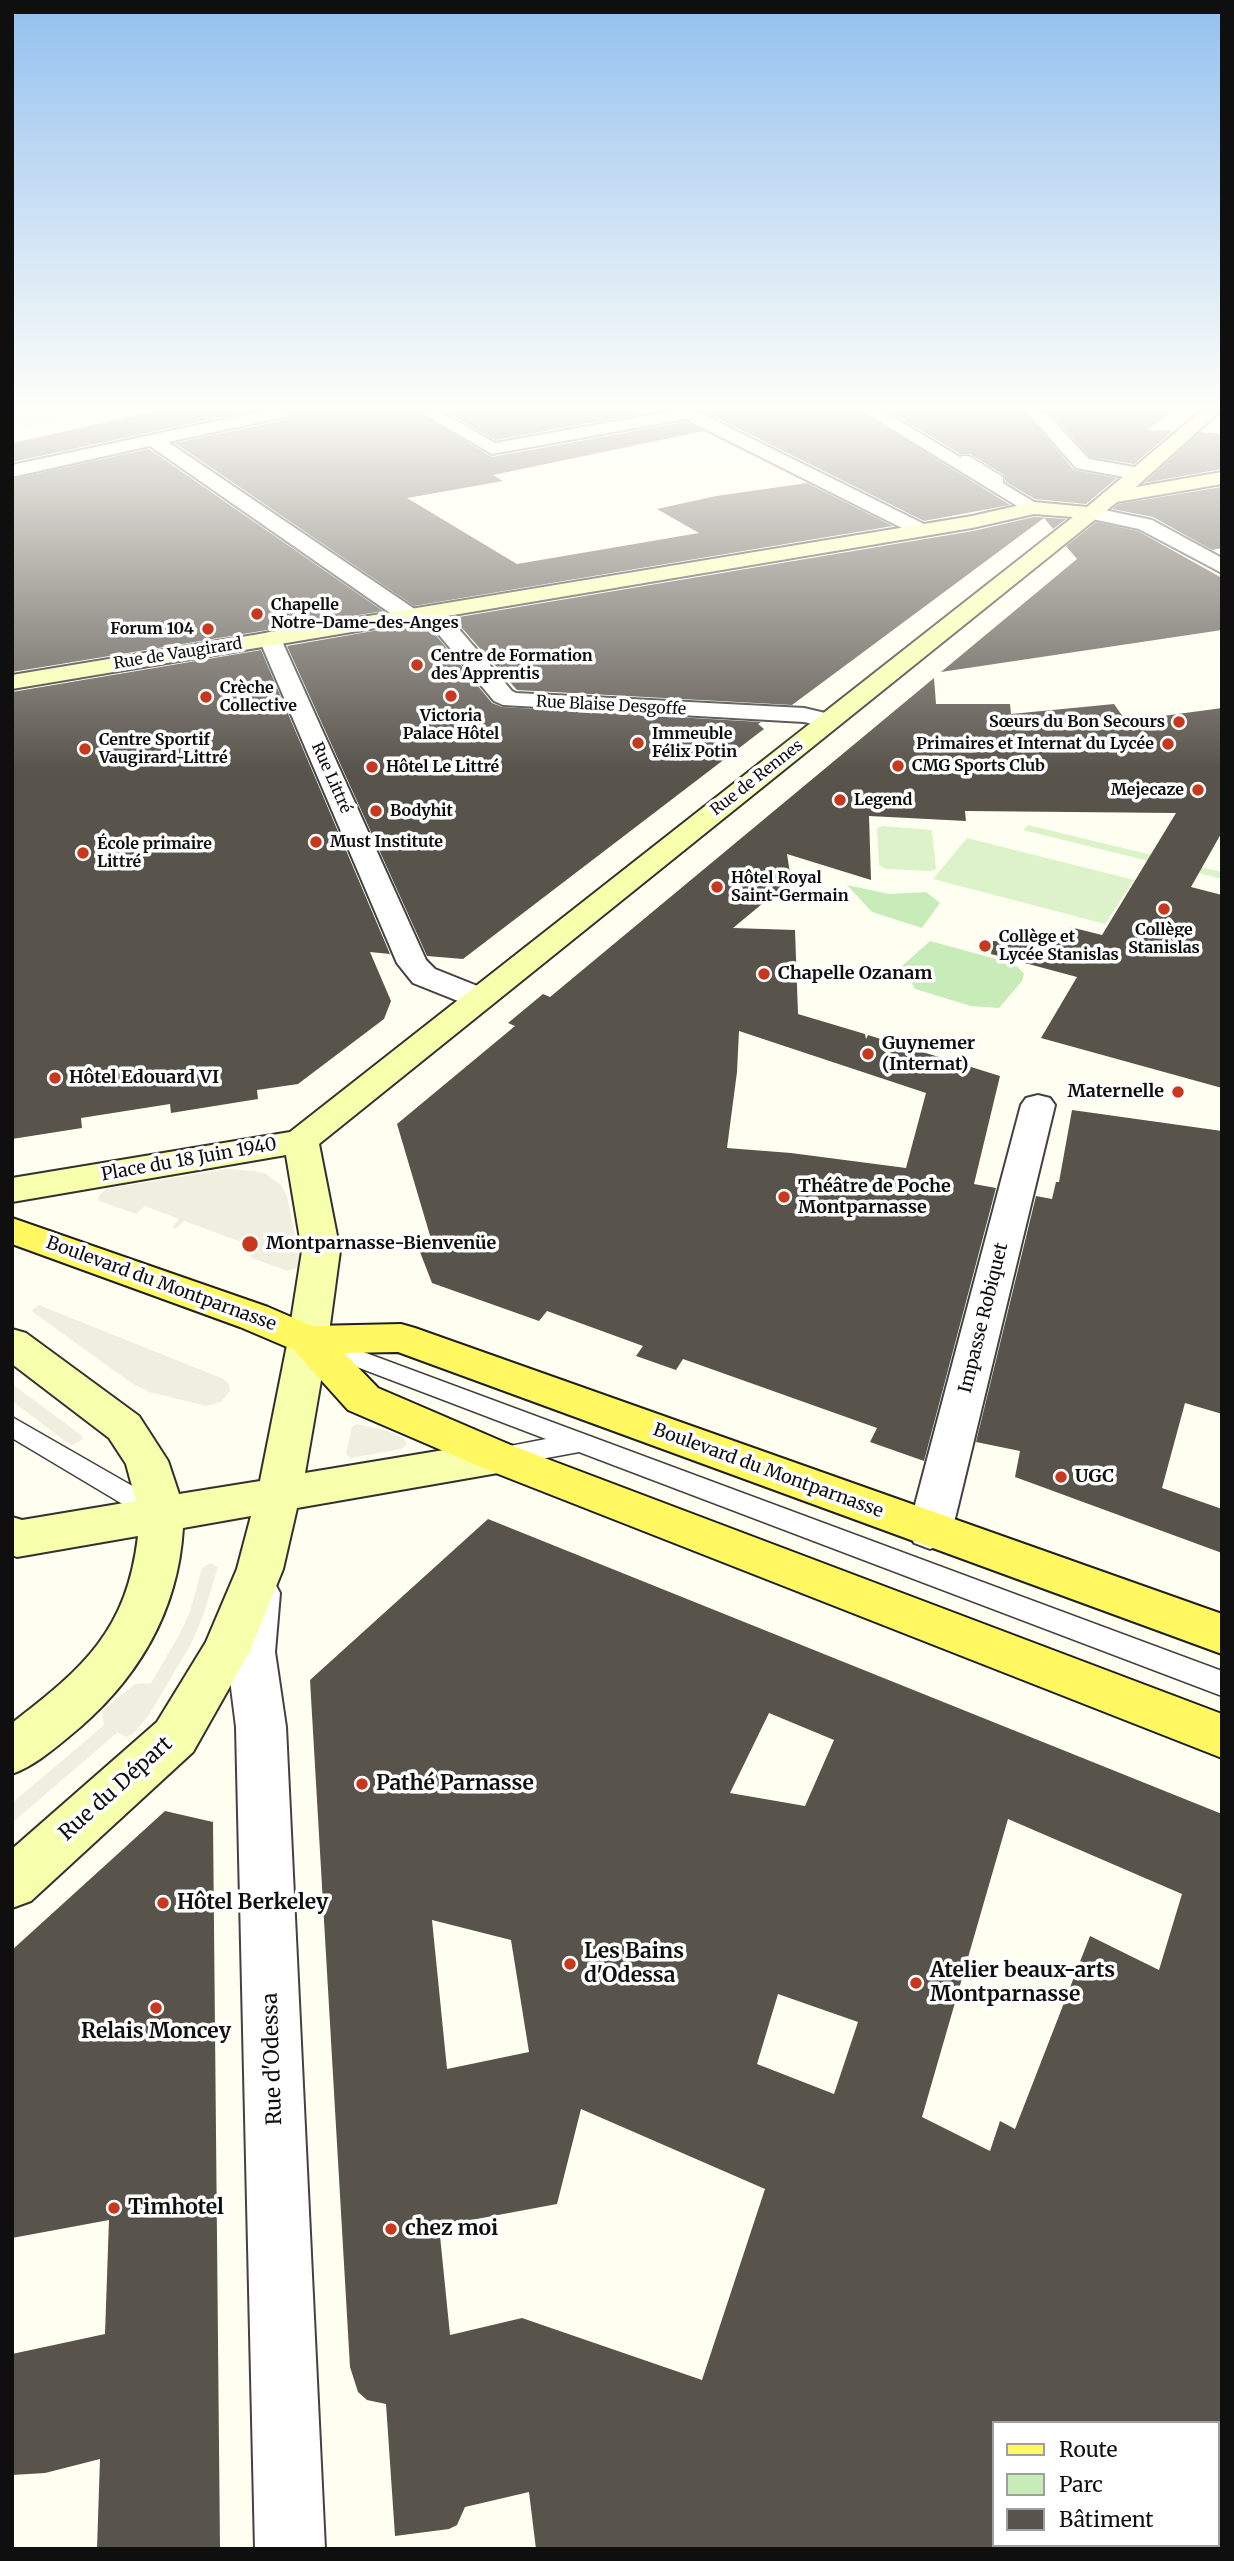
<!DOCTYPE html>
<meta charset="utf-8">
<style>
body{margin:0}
#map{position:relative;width:1234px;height:2561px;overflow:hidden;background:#fffff1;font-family:Merriweather,serif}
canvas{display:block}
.frame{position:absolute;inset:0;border:14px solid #0f0f0f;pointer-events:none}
.legend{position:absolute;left:992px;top:2421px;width:228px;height:126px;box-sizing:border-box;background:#fff;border:2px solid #9f9f9f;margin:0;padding:9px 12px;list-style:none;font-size:21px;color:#0f0f0f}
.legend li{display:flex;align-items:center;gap:14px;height:35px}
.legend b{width:35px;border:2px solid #9f9f9f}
</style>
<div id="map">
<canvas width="1234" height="2561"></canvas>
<div class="frame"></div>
<ul class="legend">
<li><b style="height:9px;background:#fff861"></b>Route</li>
<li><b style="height:19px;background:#c8ecb8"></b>Parc</li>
<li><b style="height:19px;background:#58534b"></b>Bâtiment</li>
</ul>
</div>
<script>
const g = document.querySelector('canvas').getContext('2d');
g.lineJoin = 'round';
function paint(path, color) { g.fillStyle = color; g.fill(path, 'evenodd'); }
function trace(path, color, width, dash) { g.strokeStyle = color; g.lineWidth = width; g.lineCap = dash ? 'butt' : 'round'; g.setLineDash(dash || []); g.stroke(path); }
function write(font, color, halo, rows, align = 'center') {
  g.font = font + ' Merriweather,serif'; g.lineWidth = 7; g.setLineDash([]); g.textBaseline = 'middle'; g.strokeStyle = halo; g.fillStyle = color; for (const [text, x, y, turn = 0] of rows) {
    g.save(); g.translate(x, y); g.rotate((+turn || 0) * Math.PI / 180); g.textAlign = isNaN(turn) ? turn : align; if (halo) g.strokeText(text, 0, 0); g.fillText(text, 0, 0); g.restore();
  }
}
paint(new Path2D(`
 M 12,412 L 61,412 L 69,418 L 23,427 L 12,420 Z
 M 847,885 L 889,894 L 926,892 L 940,903 L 922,928 L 872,912 Z
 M 930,941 L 1007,962 L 1018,967 L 1024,974 L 1022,981 L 999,1008 L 971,1006 L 915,989 L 902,966 Z`), '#c8ecb8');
paint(new Path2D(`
 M 1028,825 L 1222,872 L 1222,879 L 1023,830 Z
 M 882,826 L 932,830 L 936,869 L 930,871 L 886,869 L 879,865 L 877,828 Z
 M 967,838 L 1134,880 L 1105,924 L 933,879 Z`), '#dcf3ca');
paint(new Path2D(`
 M 227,1169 L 255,1171 L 266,1174 L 281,1185 L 287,1196 L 300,1262 L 298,1268 L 287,1271 L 250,1257 L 258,1248 L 184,1221 L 176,1229 L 172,1227 L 179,1219 L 145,1206 L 136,1214 L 99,1201 L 98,1197 L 106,1189 Z
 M 39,1305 L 224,1379 L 229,1384 L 230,1391 L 221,1402 L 206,1406 L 149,1392 L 130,1382 L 34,1313 L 32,1310 Z
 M 12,1384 L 81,1435 L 83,1439 L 73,1445 L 69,1444 L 12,1401 Z
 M 357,1424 L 388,1431 L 403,1438 L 407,1444 L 401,1449 L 351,1458 L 346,1454 L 352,1427 Z
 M 210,1563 L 218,1567 L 203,1616 L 191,1644 L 149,1715 L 132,1735 L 126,1737 L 118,1732 L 12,1823 L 12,1803 L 104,1725 L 102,1711 L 135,1684 L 151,1683 L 178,1637 L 190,1612 L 202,1568 Z`), '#f0efdf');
paint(new Path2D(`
 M 152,412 L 244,412 L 12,462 L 12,443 Z
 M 295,412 L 417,412 L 492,457 L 685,422 L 704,431 L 493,475 L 503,481 L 407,498 L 517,564 L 699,533 L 657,509 L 716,496 L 807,483 L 893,526 L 414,606 L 175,443 L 285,420 Z
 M 447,412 L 650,412 L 495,440 Z
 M 705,412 L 861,412 L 1010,505 L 924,521 Z
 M 891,412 L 1025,412 L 1074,470 L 1117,478 L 1086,504 L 1035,499 L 1006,482 L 1004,475 L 970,454 L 960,454 Z
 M 1049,412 L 1171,412 L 1147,430 L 1173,431 L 1134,464 L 1090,457 Z
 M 1200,432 L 1222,434 L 1222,469 L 1144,483 Z
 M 149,449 L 383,611 L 12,672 L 12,479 Z
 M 1222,487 L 1222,548 L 1212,550 L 1153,517 L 1112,509 L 1118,504 Z
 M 1034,517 L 1066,519 L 1053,529 L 1044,518 L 792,705 L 517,690 L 453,618 L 973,531 Z
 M 1096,522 L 1138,531 L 1222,578 L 1222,630 L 941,672 L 1077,559 L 1066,546 Z
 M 425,622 L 492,703 L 502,707 L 761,722 L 758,724 L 764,729 L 463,959 L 427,956 L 287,646 Z
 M 261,650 L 390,954 L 370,952 L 391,1001 L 384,1019 L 298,1084 L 257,1090 L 258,1099 L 171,1113 L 170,1104 L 81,1118 L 82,1128 L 12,1139 L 12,692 Z
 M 934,678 L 936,704 L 1010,704 L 1011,714 L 1114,704 L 1126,721 L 1222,708 L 1222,832 L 1191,887 L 1222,895 L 1222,1088 L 1041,1038 L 1077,977 L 991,954 L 993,941 L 1067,943 L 1070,927 L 1102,935 L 1176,813 L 965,811 L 966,821 L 869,816 L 871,880 L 787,854 L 791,880 L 733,928 L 795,930 L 798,1014 L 865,1034 L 866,1039 L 868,1035 L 1000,1076 L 974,1184 L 996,1188 L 924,1461 L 870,1442 L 877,1428 L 683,1359 L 676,1370 L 636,1356 L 643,1346 L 547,1311 L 539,1321 L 432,1283 L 420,1252 L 434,1249 L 397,1124 L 515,1026 L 508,1023 L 543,994 L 550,997 ZM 739,1031 L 926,1093 L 906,1168 L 791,1153 L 727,1148 L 737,1072 Z
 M 1072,1110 L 1222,1131 L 1222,1414 L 1185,1403 L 1162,1488 L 1222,1509 L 1222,1553 L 1015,1477 L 1020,1451 L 976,1442 L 1036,1196 L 1052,1199 L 1056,1182 L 1059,1182 Z
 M 488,1519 L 1222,1814 L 1222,2423 L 994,2423 L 994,2549 L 536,2549 L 529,2492 L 465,2507 L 457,2525 L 449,2529 L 395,2536 L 386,2404 L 367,2400 L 358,2392 L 350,2367 L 310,1680 ZM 769,1713 L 834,1740 L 805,1806 L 730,1793 ZM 1008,1819 L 1182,1894 L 1159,1970 L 1090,1936 L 1015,2129 L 1000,2121 L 990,2151 L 922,2117 ZM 432,1920 L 511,1940 L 529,2052 L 447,2069 ZM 778,1994 L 858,2022 L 834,2094 L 757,2064 ZM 581,2109 L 765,2189 L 702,2380 L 522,2318 L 450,2335 L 439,2226 L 557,2204 Z
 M 165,1811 L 213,1822 L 220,2549 L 97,2549 L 100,2459 L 45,2473 L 12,2475 L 12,2354 L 105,2334 L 109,2220 L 12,2238 L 12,1950 Z`), '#58534b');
const lane = new Path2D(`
 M 961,456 L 969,456 L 1003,477 L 1003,490 L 995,490 L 993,480 L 961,460 Z
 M 315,1334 L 1222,1671 L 1222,1696 L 579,1452 L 498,1467 L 489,1464 L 485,1457 L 489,1450 L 546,1439 L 307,1348 L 303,1342 L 307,1336 Z
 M 12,1417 L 169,1507 L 173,1514 L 169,1521 L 160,1524 L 151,1521 L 12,1438 Z`);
const street = new Path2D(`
 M 258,412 L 292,412 L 284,417 L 168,442 L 419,612 L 422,617 L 419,622 L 403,622 L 150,446 L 12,477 L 12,465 Z
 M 420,412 L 441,412 L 495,443 L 666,412 L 698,412 L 928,526 L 931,530 L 928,534 L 914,534 L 685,419 L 492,454 Z
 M 864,412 L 885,412 L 1044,508 L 1034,514 L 1027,512 Z
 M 1027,412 L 1045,412 L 1089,459 L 1140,468 L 1149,474 L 1140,480 L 1076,468 Z
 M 1090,507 L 1152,520 L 1222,558 L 1222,573 L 1139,529 L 1083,517 L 1080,513 L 1083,509 Z
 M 433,606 L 441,608 L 512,691 L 516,693 L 804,708 L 838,716 L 841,721 L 838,726 L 829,728 L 804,722 L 503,705 L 494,701 L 425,618 L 422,613 L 425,608 Z
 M 270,632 L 278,634 L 281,639 L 426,960 L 435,969 L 490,991 L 495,998 L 490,1005 L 479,1007 L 468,1005 L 413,983 L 397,963 L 259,639 L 262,634 Z
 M 1038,1095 L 1050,1098 L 1055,1105 L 952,1531 L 946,1543 L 930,1549 L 914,1543 L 908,1531 L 1021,1105 L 1026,1098 Z
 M 257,1574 L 273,1580 L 280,1593 L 275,1652 L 286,1727 L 325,2549 L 255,2549 L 236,1727 C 231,1680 218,1624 241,1580 Z`);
const secondary = new Path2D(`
 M 1200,412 L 1219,412 L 1136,487 L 1222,472 L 1222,484 L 1117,502 L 319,1144 L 340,1251 L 328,1340 L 305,1473 L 498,1441 L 513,1446 L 519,1457 L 513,1468 L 498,1473 L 297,1508 L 283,1569 L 250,1651 L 193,1752 L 31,1901 L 12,1908 L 12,1849 L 157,1722 L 206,1642 L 237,1569 L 251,1516 L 183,1528 C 178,1615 134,1685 66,1739 C 49,1753 33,1766 12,1774 L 12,1723 C 84,1668 127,1630 138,1536 L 17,1557 L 12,1555 L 12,1517 L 22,1520 L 136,1501 L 126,1464 L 109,1438 L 12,1364 L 12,1329 L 26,1333 L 139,1416 L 168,1461 L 179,1494 L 260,1481 L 288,1340 L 302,1251 L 286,1155 L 12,1202 L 12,1178 L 290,1132 L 1073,517 L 1034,514 L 972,528 L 12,689 L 12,675 L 972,516 L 1034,502 L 1087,507 Z`);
const primary = new Path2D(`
 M 12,1218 L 268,1307 L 312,1326 L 401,1324 L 415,1328 L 1222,1614 L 1222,1654 L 398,1352 L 344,1353 L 378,1388 L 513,1446 L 1222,1714 L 1222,1758 L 483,1468 L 348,1410 L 294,1350 L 240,1327 L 12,1244 Z`);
trace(lane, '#424242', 3);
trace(street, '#424242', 4);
trace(secondary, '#313131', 4);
trace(primary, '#202020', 4);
paint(lane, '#fff');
paint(street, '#fff');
paint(secondary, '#f7ffac');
paint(primary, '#fff861');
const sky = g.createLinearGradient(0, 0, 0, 771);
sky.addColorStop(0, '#93c0ef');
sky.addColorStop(0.53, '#fffff9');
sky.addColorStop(1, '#fffff900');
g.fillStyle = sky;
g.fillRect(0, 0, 1234, 771);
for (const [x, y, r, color] of [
 [257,614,7,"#c7391f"],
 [208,629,7,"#c7391f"],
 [417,665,7,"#c7391f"],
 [451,696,7,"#c7391f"],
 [206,697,7,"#c7391f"],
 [1179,722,7,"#c7391f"],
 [638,743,7,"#c7391f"],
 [1168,744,7,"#c7391f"],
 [85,749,7,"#c7391f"],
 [898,766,7,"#c7391f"],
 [372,767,7,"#c7391f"],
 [1198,790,7,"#c7391f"],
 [840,800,7,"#c7391f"],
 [376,811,7,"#c7391f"],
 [316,842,7,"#c7391f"],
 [83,853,7,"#c7391f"],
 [717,887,7,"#c7391f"],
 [1164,909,7,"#c7391f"],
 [985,946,7,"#c7391f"],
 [764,974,7,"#c7391f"],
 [868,1054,7,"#c7391f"],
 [55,1078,7,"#c7391f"],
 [1178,1092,7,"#c7391f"],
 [784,1197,7,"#c7391f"],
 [250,1244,9,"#c7391f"],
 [1061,1477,7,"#c7391f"],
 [362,1784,7,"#c7391f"],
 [163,1903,7,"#c7391f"],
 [570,1964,7,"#c7391f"],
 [916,1983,7,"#c7391f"],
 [156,2008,7,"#c7391f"],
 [114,2208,7,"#c7391f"],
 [391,2229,7,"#c7391f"]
]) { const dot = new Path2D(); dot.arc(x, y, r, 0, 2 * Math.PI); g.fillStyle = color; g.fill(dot); trace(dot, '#fff', 2.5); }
write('bold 16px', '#0f0f0f', '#fff', [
 ["Chapelle",271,605],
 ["Notre-Dame-des-Anges",271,623],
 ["Forum 104",194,629,"right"],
 ["Centre de Formation",431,656],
 ["des Apprentis",431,674],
 ["Crèche",220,688],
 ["Collective",220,706],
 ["Victoria",451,716,"center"],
 ["Palace Hôtel",451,734,"center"],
 ["Sœurs du Bon Secours",1165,722,"right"],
 ["Immeuble",652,734],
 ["Félix Potin",652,752],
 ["Centre Sportif",99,740],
 ["Vaugirard-Littré",99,758],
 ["Primaires et Internat du Lycée",1154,744,"right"],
 ["CMG Sports Club",912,766],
 ["Hôtel Le Littré",386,767],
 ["Mejecaze",1184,790,"right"],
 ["Legend",854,800],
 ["Bodyhit",390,811],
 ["Must Institute",330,842],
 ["École primaire",97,844],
 ["Littré",97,862],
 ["Hôtel Royal",731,878],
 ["Saint-Germain",731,896],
 ["Collège",1164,930,"center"],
 ["Stanislas",1164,948,"center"],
 ["Collège et",999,937],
 ["Lycée Stanislas",999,955]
], 'left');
write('16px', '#0f0f0f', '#fff', [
 ["Rue de Vaugirard",178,654,-9],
 ["Rue Blaise Desgoffe",611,706,3],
 ["Rue Littré",331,778,66],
 ["Rue de Rennes",757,778,-38]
]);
write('bold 18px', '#0f0f0f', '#fff', [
 ["Chapelle Ozanam",778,974],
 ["Guynemer",882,1044],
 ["(Internat)",882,1065],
 ["Hôtel Edouard VI",69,1078],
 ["Maternelle",1164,1092,"right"],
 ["Théâtre de Poche",798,1187],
 ["Montparnasse",798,1208],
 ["Montparnasse-Bienvenüe",266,1244],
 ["UGC",1075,1477]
], 'left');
write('18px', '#0f0f0f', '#fff', [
 ["Place du 18 Juin 1940",189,1160,-10],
 ["Boulevard du Montparnasse",161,1284,20],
 ["Impasse Robiquet",984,1318,-76],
 ["Boulevard du Montparnasse",768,1471,20]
]);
write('bold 21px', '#0f0f0f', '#fff', [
 ["Pathé Parnasse",376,1784],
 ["Hôtel Berkeley",177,1903],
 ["Les Bains",584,1952],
 ["d'Odessa",584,1976],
 ["Atelier beaux-arts",930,1971],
 ["Montparnasse",930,1995],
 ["Relais Moncey",156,2032,"center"],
 ["Timhotel",128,2208],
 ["chez moi",405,2229]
], 'left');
write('21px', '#0f0f0f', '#fff', [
 ["Rue du Départ",116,1789,-42],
 ["Rue d'Odessa",273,2059,-92]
]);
</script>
